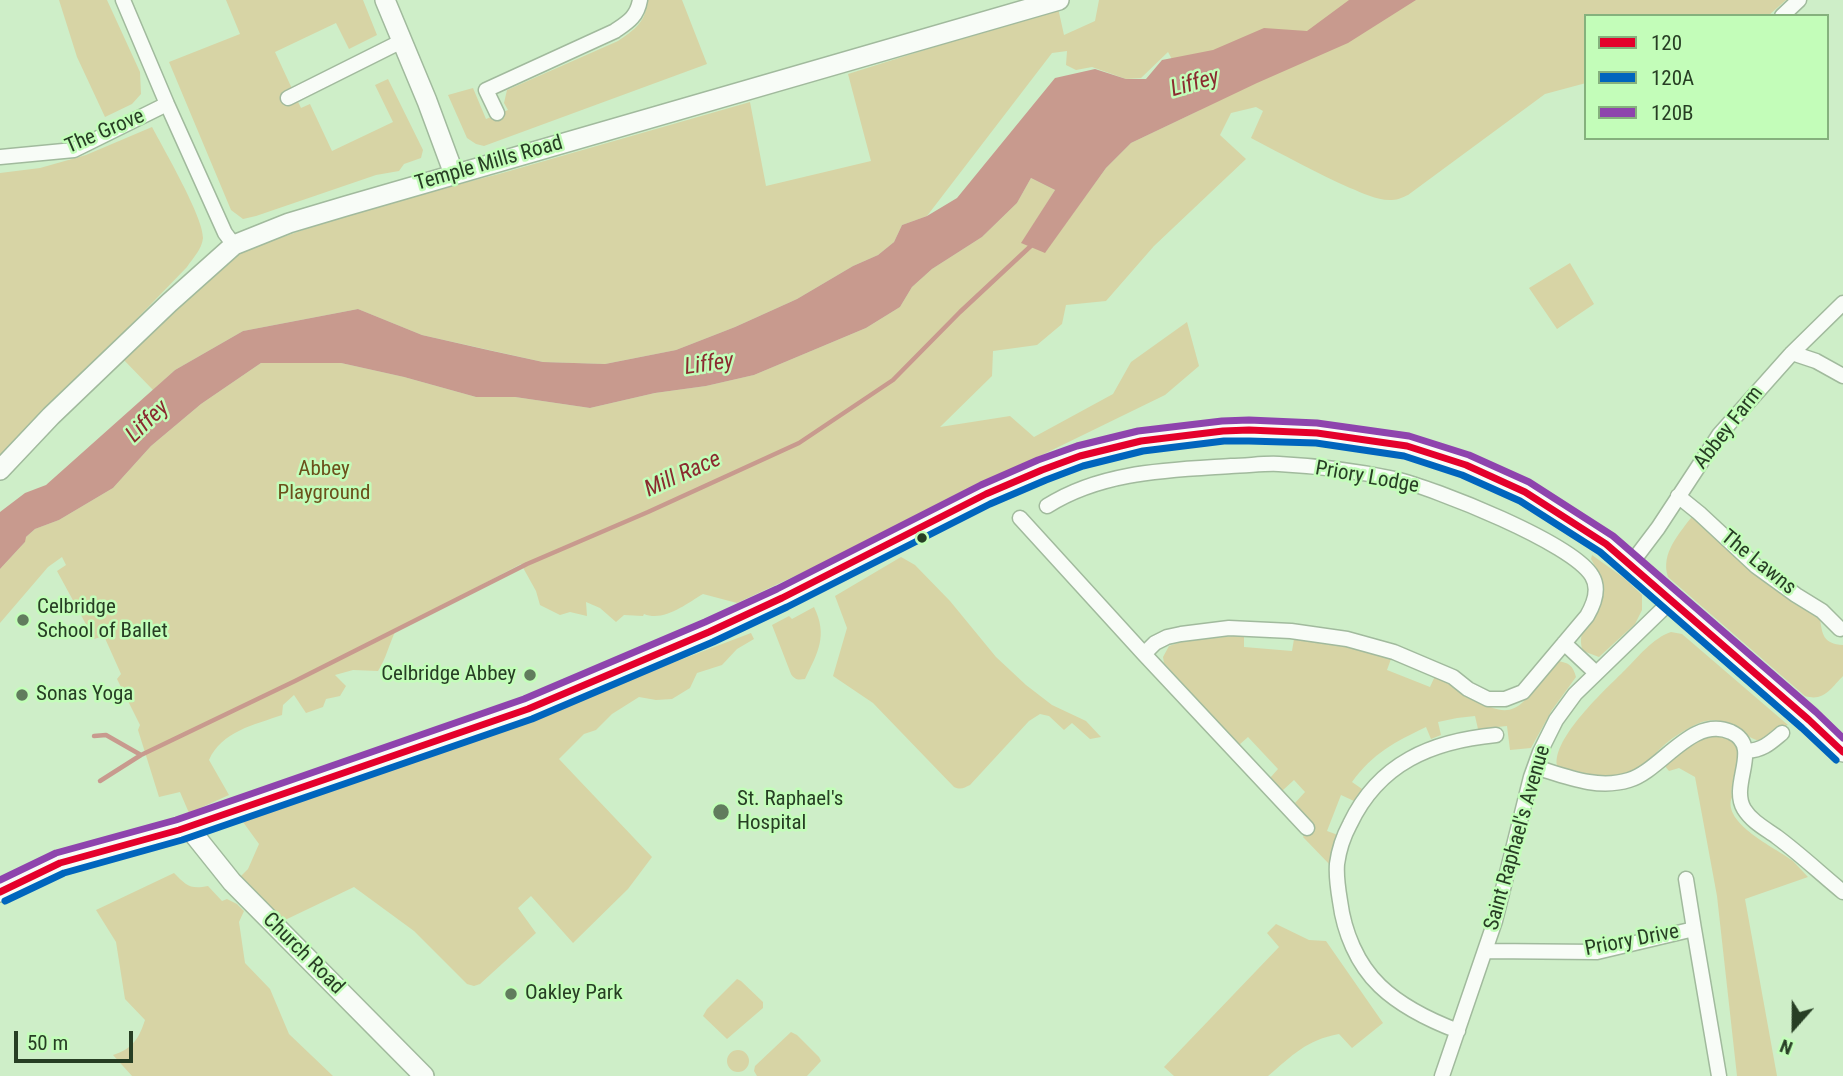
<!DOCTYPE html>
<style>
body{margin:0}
#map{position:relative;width:1843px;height:1076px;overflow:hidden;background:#ceeec8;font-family:"Roboto Condensed",sans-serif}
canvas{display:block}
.legend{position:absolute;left:1584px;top:14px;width:245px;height:126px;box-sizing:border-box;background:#c3fdb9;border:2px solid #85b17d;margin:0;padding:9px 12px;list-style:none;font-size:21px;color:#273e24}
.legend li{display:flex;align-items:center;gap:14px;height:35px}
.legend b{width:35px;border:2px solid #85b17d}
.north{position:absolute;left:1759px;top:992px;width:70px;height:70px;-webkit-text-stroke:5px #c3fdb9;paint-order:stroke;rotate:201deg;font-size:19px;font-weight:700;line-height:28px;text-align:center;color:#273e24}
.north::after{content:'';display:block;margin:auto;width:24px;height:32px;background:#273e24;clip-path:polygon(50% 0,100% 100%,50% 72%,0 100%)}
.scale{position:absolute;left:14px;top:1031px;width:119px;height:32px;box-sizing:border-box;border:4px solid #273e24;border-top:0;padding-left:9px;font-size:21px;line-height:24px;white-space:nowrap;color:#273e24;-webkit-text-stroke:5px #c3fdb9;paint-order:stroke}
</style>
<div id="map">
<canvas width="1843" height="1076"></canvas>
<ul class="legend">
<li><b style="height:9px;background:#e4002b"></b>120</li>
<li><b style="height:9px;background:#0065bd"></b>120A</li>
<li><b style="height:9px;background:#8e44ad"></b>120B</li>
</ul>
<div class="north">N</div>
<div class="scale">50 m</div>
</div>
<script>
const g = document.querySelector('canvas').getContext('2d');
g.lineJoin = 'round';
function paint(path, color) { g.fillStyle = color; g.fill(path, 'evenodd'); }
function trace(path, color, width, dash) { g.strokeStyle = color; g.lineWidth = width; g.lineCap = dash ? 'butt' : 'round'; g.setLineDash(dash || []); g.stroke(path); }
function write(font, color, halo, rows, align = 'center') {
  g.font = font + ' "Roboto Condensed",sans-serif'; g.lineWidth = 5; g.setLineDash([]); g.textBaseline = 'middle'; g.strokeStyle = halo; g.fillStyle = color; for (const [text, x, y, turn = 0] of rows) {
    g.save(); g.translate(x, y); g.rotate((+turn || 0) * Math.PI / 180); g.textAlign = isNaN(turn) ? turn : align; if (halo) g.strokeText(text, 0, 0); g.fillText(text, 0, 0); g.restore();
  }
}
paint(new Path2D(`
 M 59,0 L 107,0 L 140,72 L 141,94 L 132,104 L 105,117 L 77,57 Z
 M 226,0 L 363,0 L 377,35 L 349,49 L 336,23 L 275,52 L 301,108 L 310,104 L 332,151 L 393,122 L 375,85 L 388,79 L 423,150 L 421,158 L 404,164 L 399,171 L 376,175 L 256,216 L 243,219 L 231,210 L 169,62 L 240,34 Z
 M 646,0 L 682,0 L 707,64 L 484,146 L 476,144 L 467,138 L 448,95 L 473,88 L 486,119 L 508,110 L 504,103 L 507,90 L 618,41 C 634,30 648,21 646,0 Z
 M 1099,0 L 1786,0 L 1768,16 L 1586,16 L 1586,83 L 1545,94 L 1408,195 C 1403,197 1398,200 1392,200 C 1378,201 1363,193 1350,188 C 1316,173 1284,155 1251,138 L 1263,111 L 1256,107 L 1231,113 L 1220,135 L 1246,159 L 1154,246 L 1106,301 L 1066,305 L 1062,324 L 1037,345 L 993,351 L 992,376 L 940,427 L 1010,416 L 1034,437 L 1113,394 L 1131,362 L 1187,322 L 1199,366 L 1165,395 L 962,494 L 868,542 L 737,603 L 703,594 C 686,604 664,622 644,614 L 643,616 L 624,615 L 616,622 L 600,608 L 586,602 L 587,616 L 570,612 L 560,615 L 540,605 L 536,591 L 521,564 L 396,630 C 389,644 386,659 378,671 L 353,670 L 335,675 L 346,686 L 340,696 L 326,699 L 323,707 L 306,713 L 294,695 L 283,705 L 282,715 C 254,725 222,731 209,760 L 229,795 L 189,813 L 180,792 L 159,797 L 138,730 L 140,725 L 117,679 L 121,674 L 104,636 L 94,639 L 57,571 L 66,565 L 62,557 L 48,567 L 0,623 L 0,569 L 25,542 L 25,538 L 35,529 L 59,520 L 113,488 L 151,446 L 201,404 L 261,363 L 341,363 L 404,377 L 476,397 L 515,397 L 590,408 L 655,393 L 706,386 L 754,375 L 866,328 L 900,307 L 912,287 L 932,269 L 982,237 L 1017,203 L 1031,178 L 1055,190 L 1022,243 L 1045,252 L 1106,168 L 1131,143 L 1200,110 L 1168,52 L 1141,78 L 1126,79 L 1092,67 L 1076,70 L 1066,65 L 1067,51 L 1052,53 L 927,216 L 902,225 L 894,242 L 878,255 L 853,266 L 797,299 L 735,327 L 676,350 L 605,364 L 543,362 L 422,335 L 358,309 L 243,331 L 175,370 L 153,390 L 121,357 L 237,253 L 369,207 L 499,174 L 750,102 L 766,186 L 871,161 L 848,74 L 1058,8 L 1064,35 L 1095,21 Z
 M 152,127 C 163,148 204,218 203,238 C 202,249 193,258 187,267 L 0,460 L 0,173 L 40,168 L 86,155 Z
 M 1570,263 L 1594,304 L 1557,329 L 1529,288 Z
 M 1693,515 L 1713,532 L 1755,574 L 1796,603 L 1820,618 C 1822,634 1823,644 1843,645 L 1843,676 C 1831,688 1824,702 1805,696 L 1668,577 C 1660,553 1680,533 1693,515 Z
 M 1592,555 L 1624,578 L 1642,595 L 1642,610 L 1635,624 L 1599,657 L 1583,651 C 1571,616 1624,613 1591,559 Z
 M 901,557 L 915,565 L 950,601 L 996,657 L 1026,685 L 1052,705 L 1086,721 L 1101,737 L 1090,739 L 1072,723 L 1064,730 L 1049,716 L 1040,714 L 1029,721 L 970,785 C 964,788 961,790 954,787 L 873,703 L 833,676 L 847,628 L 835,596 Z
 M 814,607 C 828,636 818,652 805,679 C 798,680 795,680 791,674 L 772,625 L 789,616 L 792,619 Z
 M 1671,632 L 1682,634 L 1788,725 C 1784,727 1777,728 1773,730 C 1768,733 1766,739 1761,740 C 1747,743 1732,713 1702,722 C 1691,726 1678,734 1669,741 C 1659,749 1651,759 1641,766 C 1615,783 1584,774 1557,766 C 1552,738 1606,689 1625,670 C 1638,657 1653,638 1671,632 Z
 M 751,633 L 754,639 L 737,649 L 722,665 L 697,673 L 690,688 L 672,699 L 656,700 L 639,697 L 612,714 L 596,730 L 584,734 L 559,759 L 652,857 L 628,889 L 573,943 L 531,896 L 518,908 L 536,933 L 480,984 L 474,986 L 467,984 L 414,931 L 354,887 L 285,920 L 240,877 L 248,869 L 259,844 L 243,822 L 318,794 L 534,719 L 630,679 Z
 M 1244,635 L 1244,647 L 1292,651 L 1294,639 L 1366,650 L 1391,659 L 1387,670 L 1430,687 L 1435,676 C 1443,680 1452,683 1460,688 C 1479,700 1503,723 1524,701 C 1536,689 1546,674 1556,661 C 1569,662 1573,666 1576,677 L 1552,710 L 1531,748 L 1510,750 L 1507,726 L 1478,729 L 1475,716 L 1457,718 L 1438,722 L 1441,735 L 1431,739 L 1426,727 C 1395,742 1373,753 1352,782 L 1362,789 L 1354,801 L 1341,795 L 1327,831 L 1338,835 L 1331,866 L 1303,837 L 1312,824 L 1295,803 L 1305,792 L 1294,780 L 1282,791 L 1270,778 L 1278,769 L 1248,737 L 1239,745 L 1164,663 L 1163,657 L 1169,646 L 1184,641 Z
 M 1714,736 C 1757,740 1729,772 1732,797 C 1721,823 1776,848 1793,861 C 1798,866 1803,872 1808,877 L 1745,899 L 1777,1076 L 1737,1076 L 1717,896 L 1695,777 L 1679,768 L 1669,771 L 1665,766 C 1679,751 1694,740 1714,736 Z
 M 174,873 C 186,885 190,890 208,886 L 222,901 L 227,899 L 237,904 L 244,911 L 239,922 L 245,963 L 270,989 L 289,1034 L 333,1076 L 132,1076 L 113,1055 C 133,1049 139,1038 145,1020 L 125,999 L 116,942 L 96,910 Z
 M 1276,924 L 1309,940 L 1326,941 L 1383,1023 L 1352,1048 L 1339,1034 C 1306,1040 1293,1055 1268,1076 L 1174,1076 L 1164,1067 L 1279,947 L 1267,933 Z
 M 737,979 L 741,981 L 763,1002 L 763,1008 L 727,1039 L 703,1016 L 707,1009 Z
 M 791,1032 L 797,1035 L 819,1057 L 821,1061 L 807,1076 L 757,1076 L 754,1071 L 755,1066 Z
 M727 1061a11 11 0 1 1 22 0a11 11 0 1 1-22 0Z`), '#d7d4a5');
paint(new Path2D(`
 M 1349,0 L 1416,0 L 1348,43 L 1257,83 L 1131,143 L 1106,168 L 1045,253 L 1021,243 L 1055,190 L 1031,178 L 1017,203 L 982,237 L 932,269 L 912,287 L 900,307 L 866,328 L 754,375 L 706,386 L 655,393 L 590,408 L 515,397 L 476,397 L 404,377 L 341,363 L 261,363 L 201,404 L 151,446 L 113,488 L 59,520 L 35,529 L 26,537 L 25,542 L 0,569 L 0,512 L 25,493 L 46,485 L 175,370 L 243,331 L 358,309 L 422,335 L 488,350 L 543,362 L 605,364 L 676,350 L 735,327 L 797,299 L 853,266 L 878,255 L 894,242 L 902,225 L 927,216 L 957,198 L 1055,78 L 1095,69 L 1126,79 L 1146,79 L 1162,60 L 1213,50 L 1264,28 L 1307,31 Z`), '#c89a8e');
trace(new Path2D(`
 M 94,736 L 106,735 L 141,755
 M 100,781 L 141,755 L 295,681 L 527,564 L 648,512 L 799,443 L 893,380 L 960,312 L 1034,243`), '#c89a8e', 4.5);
const street = new Path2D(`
 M 123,0 L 167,104 L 225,233 L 234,245
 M 1782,16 L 1799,0
 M 288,98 L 402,41
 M 497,113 L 486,90 L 615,31 C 628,22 637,17 640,0
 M 0,157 L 74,150 L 167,104
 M 1792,353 L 1816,361 L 1843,376
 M 1678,496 L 1699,513 L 1756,566 L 1796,595 L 1822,611 L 1840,629
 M 1047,506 C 1102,471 1169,470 1231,466 C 1247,466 1264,463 1279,464 C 1317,466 1357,471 1395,479 C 1434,488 1573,543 1592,576 C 1600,589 1594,604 1587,616 L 1523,692 L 1505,699 L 1488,699 L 1468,689 L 1453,677 L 1394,652 L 1347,639 L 1291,631 L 1229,628 L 1181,634 L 1167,637 L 1155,643 L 1144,654
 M 1020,518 L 1144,654 L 1307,828
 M 1630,565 L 1658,528 L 1719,435 L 1792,353 L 1843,303
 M 1564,643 L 1596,673
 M 1747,751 C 1763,750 1770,743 1782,733
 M 1535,767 C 1565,776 1597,790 1629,780 C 1662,770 1692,715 1731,732 C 1763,747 1729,784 1744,809 C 1752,822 1766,829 1777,837 C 1800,854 1821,874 1843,892
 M 1694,929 L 1719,1076
 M 1486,951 L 1597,952 L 1694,929 L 1686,879
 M 1458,1031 C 1429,1020 1402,1007 1380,986 C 1357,964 1344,932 1340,901 C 1338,889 1336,876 1337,864 C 1339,849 1343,837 1350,824 C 1379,763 1432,741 1496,735
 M 1442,1076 L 1495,921 L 1531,777 L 1540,752 L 1556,720 L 1575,694 L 1672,600`);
const secondary = new Path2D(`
 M 385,0 L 427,101 L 454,174
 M 0,470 L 51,416 L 169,303 L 234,245 L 289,223 L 346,206 L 1059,0
 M 188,827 L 232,882 L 424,1076
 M 0,892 L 60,863 L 179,830 L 528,709 L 709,632 L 782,598 L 986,494 L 1042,470 L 1080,456 L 1141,441 L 1223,431 L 1249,430 L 1317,433 L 1374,440 L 1407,446 L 1466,465 L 1525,492 L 1606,544 L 1809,720 L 1843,752`);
trace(street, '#a1ba9d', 17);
trace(secondary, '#a1ba9d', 22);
trace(street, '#f8fcf7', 14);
trace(secondary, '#f8fcf7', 19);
trace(new Path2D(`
 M 0,892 L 60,863 L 179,830 L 528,709 L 709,632 L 782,598 L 986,494 L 1042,470 L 1080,456 L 1141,441 L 1223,431 L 1249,430 L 1317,433 L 1407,446 L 1466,465 L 1525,492 L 1606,544 L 1809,720 L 1843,752`), '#e4002b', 7);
trace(new Path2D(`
 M 5,901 L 64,873 L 182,840 L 532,719 L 713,642 L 787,607 L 990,504 L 1046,480 L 1083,466 L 1143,451 L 1224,441 L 1249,441 L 1316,443 L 1404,456 L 1462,475 L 1520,501 L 1600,552 L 1802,728 L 1836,760`), '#0065bd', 7);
trace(new Path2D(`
 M 0,880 L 56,853 L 176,820 L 524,699 L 705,622 L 777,589 L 981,485 L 1038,460 L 1077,446 L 1138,431 L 1222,421 L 1249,420 L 1317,423 L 1409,436 L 1469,455 L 1529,482 L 1613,536 L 1816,712 L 1843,738`), '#8e44ad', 7);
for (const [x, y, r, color] of [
 [922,538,6,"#273e24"],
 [23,620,7,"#617c5d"],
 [530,675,7,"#617c5d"],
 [22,695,7,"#617c5d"],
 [721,812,9,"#617c5d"],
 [511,994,7,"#617c5d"]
]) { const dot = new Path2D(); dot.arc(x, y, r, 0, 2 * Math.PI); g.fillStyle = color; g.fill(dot); trace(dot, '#c3fdb9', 2.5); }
write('21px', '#273e24', '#c3fdb9', [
 ["The Grove",105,132,-23],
 ["Temple Mills Road",489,164,-16],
 ["Abbey Farm",1729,428,-52],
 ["Priory Lodge",1367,478,10],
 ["The Lawns",1758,563,39],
 ["Saint Raphael's Avenue",1518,838,-74],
 ["Priory Drive",1632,941,-11],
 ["Church Road",303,954,45]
]);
write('21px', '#6b501b', '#c3fdb9', [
 ["Abbey",324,470],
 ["Playground",324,494]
]);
write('21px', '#273e24', '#c3fdb9', [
 ["Celbridge",37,608],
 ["School of Ballet",37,632],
 ["Celbridge Abbey",516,675,"right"],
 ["Sonas Yoga",36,695],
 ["St. Raphael's",737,800],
 ["Hospital",737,824],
 ["Oakley Park",525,994]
], 'left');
write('italic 23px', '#8a2a2f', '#c3fdb9', [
 ["Liffey",1195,84,-16],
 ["Liffey",709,365,-8],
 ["Liffey",148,422,-44],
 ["Mill Race",683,475,-24]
]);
</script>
